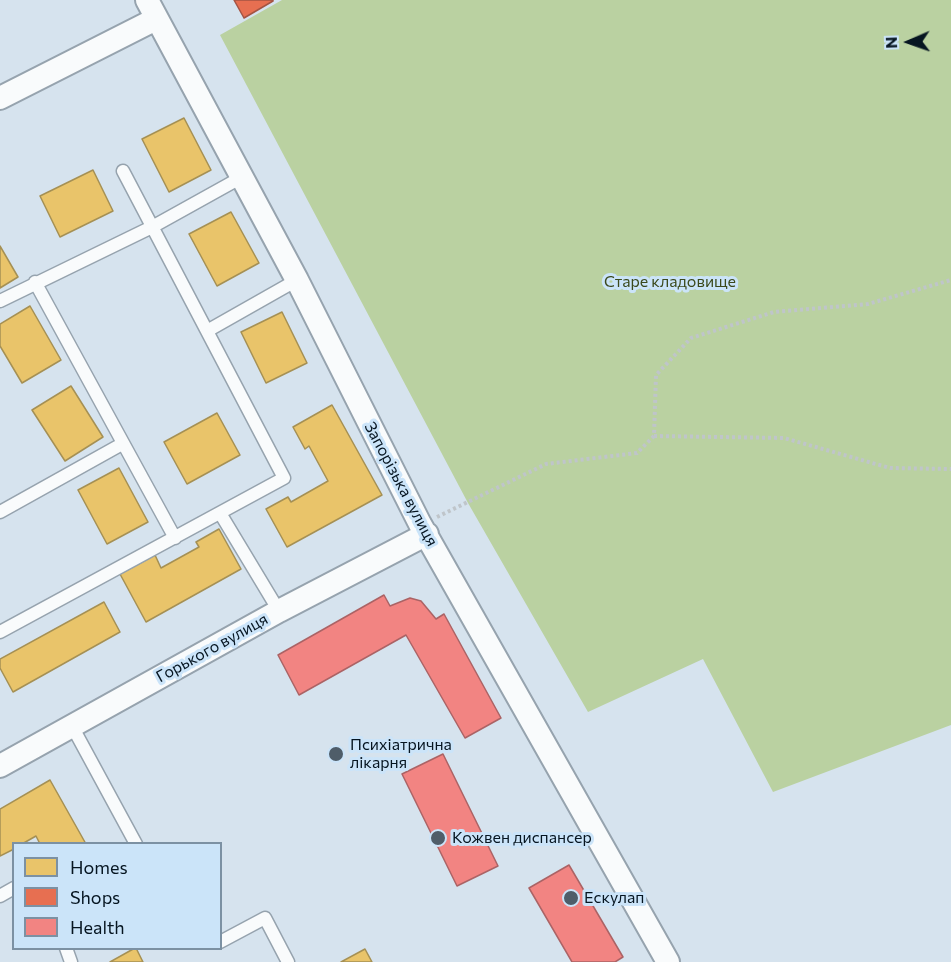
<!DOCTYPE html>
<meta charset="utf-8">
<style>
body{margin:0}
#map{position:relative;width:951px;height:962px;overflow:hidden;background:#d6e3ee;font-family:Commissioner,sans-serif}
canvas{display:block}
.legend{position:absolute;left:12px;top:842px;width:210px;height:108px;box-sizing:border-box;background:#cbe4f9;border:2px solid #7c91a3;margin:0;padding:8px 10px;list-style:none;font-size:18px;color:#061521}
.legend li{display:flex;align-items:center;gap:12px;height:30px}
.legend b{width:30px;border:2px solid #7c91a3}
.north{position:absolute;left:879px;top:12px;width:60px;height:60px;-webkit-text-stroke:4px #cbe4f9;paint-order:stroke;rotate:268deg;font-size:16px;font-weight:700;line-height:24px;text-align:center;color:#061521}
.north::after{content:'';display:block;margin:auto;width:21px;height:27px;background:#061521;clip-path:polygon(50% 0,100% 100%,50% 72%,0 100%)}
</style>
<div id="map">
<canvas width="951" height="962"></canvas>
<ul class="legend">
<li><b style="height:16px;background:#e9c46a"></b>Homes</li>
<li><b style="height:16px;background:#e76f51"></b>Shops</li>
<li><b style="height:16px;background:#f28482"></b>Health</li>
</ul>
<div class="north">N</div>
</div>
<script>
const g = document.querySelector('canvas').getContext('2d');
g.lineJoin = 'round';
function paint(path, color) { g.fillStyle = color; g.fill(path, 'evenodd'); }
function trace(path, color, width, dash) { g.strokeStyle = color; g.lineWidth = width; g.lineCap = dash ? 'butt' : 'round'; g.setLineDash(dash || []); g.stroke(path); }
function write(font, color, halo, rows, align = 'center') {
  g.font = font + ' Commissioner,sans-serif'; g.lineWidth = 6; g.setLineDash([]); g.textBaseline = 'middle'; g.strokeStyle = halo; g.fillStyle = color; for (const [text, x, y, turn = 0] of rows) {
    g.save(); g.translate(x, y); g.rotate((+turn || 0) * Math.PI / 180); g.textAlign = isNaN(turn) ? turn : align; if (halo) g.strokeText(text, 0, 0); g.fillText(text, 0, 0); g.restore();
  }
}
paint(new Path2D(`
 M 282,0 L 951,0 L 951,725 L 773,792 L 703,659 L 588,712 L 468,503 L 220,35 Z`), '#bad1a1');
const homes = new Path2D(`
 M 184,118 L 211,170 L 169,192 L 142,139 Z
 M 93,170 L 113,211 L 60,237 L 40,196 Z
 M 231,212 L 259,263 L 217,286 L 189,234 Z
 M 0,246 L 18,277 L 0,288 Z
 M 30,306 L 61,360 L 22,383 L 0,346 L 0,324 Z
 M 282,312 L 307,363 L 266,383 L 241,332 Z
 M 71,386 L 103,437 L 65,461 L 32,410 Z
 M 332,405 L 382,495 L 287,547 L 266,509 L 288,497 L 291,502 L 328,481 L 309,446 L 305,449 L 293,427 Z
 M 217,413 L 240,455 L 187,484 L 164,442 Z
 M 119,468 L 148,522 L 107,544 L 78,490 Z
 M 219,529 L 241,569 L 146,622 L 120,574 L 155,555 L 161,568 L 199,547 L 196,542 Z
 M 104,602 L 120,632 L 13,692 L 0,668 L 0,659 Z
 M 50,780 L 86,844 L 40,844 L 36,836 L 22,844 L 14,844 L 14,849 L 0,856 L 0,809 Z
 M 136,948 L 143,962 L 110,962 L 135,948 Z
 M 365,949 L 372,962 L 341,962 Z`);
paint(homes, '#e9c46a');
trace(homes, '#a59054', 1.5);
const shops = new Path2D(`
 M 234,0 L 273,0 L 273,1 L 244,18 Z`);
paint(shops, '#e76f51');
trace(shops, '#a45443', 1.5);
const health = new Path2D(`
 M 384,595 L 390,606 L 410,598 L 421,601 L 436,619 L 444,614 L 501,718 L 465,738 L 406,635 L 299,695 L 278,655 Z
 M 443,754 L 498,866 L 457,886 L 402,774 Z
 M 569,865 L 623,957 L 615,962 L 572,962 L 529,888 Z`);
paint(health, '#f28482');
trace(health, '#ab6365', 1.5);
const service = new Path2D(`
 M 35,282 L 175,538
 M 0,301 L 152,227 L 242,177
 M 207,331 L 297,280
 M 0,512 L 122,444
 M 220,513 L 279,611
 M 0,632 L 284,478 L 123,171
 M 72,726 L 136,844
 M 0,896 L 14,888
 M 220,942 L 265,918 L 288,962
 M 66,948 L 71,962`);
const minor = new Path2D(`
 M 147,0 L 297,280 L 420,524 L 668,962
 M 0,98 L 156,19
 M 0,766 L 279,611 L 427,534`);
trace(service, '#96a3ae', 15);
trace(minor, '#96a3ae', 26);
trace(new Path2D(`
 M 654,436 L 784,438 L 890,468 L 951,469
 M 437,517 L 546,464 L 637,453 L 654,436 L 656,375 L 691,338 L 774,312 L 868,304 L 951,280`), '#bfc5ca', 4, [3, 3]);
trace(service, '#f9fbfc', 12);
trace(minor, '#f9fbfc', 22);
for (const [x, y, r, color] of [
 [336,754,8,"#4f5d69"],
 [438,838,8,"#4f5d69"],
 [571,898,8,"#4f5d69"]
]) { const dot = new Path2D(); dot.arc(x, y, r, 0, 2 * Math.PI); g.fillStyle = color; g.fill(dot); trace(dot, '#cbe4f9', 2); }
write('16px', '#3b491b', '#cbe4f9', [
 ["Старе кладовище",670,282]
]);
write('16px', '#061521', '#cbe4f9', [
 ["Запорізька вулиця",401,484,62],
 ["Горького вулиця",212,648,-29]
]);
write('16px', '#061521', '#cbe4f9', [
 ["Психіатрична",350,745],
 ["лікарня",350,763],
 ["Кожвен диспансер",452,838],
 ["Ескулап",584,898]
], 'left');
</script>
